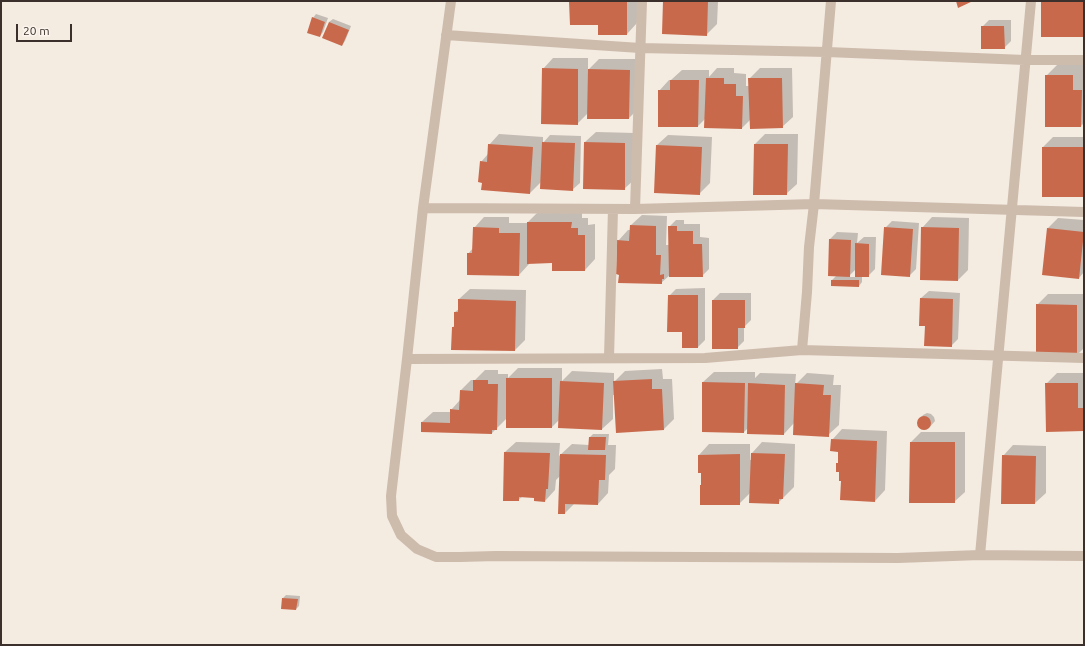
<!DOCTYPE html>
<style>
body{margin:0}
#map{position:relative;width:1085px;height:646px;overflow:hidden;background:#f4ebe1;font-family:Ubuntu,sans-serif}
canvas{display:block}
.frame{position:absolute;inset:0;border:2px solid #3b302b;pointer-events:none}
.scale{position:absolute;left:16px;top:24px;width:56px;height:18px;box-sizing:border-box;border:2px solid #3b302b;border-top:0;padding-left:5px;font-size:12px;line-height:14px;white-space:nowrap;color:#3b302b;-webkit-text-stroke:3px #fbf5ee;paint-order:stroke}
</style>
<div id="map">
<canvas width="1085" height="646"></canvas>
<div class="frame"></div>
<div class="scale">20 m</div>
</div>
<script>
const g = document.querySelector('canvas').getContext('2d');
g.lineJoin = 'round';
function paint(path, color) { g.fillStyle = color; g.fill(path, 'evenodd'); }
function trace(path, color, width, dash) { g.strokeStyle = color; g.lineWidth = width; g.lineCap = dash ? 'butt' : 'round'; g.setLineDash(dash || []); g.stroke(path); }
paint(new Path2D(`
 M 570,1 L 637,1 L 637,23 L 627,34 L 599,24 Z
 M 664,1 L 718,1 L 717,24 L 706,35 Z
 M 316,14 L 328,18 L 323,32 L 320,36 L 313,18 Z
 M 333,19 L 351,26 L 345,41 L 342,45 L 329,22 Z
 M 989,20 L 1011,20 L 1011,41 L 1004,48 L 982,27 Z
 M 553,58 L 588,58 L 588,70 L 599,59 L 640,59 L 639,108 L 629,118 L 588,113 L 577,124 L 543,69 Z
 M 1057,65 L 1083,65 L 1084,123 L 1081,126 L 1046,76 Z
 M 717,68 L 734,68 L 734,73 L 746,74 L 746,86 L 750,86 L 749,79 L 760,68 L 792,68 L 793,117 L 782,127 L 750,120 L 742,128 L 706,118 L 698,126 L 659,126 L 659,91 L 669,80 L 671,80 L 682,70 L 709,70 L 709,77 Z
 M 596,132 L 635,133 L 635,179 L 624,189 L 585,142 Z
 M 499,134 L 543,137 L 543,143 L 550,135 L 581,136 L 580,183 L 572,190 L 542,181 L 530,193 L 483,182 L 481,162 L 488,154 L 489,145 Z
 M 765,134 L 798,134 L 797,184 L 786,194 L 755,144 Z
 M 668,135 L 712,137 L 710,183 L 699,194 L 657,145 Z
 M 1053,137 L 1084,137 L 1084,196 L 1043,147 Z
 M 538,212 L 582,212 L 582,218 L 588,218 L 588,225 L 595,224 L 595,259 L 585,270 L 553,262 L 530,262 L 529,264 L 519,275 L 468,254 L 473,248 L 474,228 L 484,217 L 509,217 L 509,223 L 527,223 Z
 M 642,215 L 667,216 L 666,245 L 669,245 L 669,227 L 676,220 L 684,220 L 684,224 L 700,224 L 700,237 L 709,238 L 709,269 L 702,276 L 670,275 L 661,283 L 618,241 L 628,230 L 631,230 L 631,225 Z
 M 932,217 L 969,218 L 968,270 L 958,280 L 922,228 Z
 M 1058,218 L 1084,220 L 1084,272 L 1079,278 L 1048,228 Z
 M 892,221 L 919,223 L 916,269 L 909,276 L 885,228 Z
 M 837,232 L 858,233 L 857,243 L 864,237 L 876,237 L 875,269 L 868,276 L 862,276 L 862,282 L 859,286 L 832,285 L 832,280 L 837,275 L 829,275 L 830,239 ZM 856,269 L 856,277 L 848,277 Z
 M 705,288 L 705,340 L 698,347 L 683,331 L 669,296 L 676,289 Z
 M 470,289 L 526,290 L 525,340 L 515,350 L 453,327 L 455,325 L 455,312 L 459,309 L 459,299 Z
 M 929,291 L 960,293 L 958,339 L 951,346 L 926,325 L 921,298 Z
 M 720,293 L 751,293 L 751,320 L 744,327 L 744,341 L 737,348 L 713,300 Z
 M 1048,294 L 1084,294 L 1084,348 L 1076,356 L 1037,305 Z
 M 518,368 L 562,368 L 562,381 L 572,371 L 614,373 L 614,382 L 625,371 L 662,369 L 663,379 L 672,379 L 674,419 L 664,429 L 615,395 L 613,395 L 613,419 L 602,429 L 559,427 L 560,419 L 552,427 L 507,418 L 492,433 L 422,422 L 433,412 L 451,412 L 451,410 L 460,400 L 461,390 L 471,380 L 475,380 L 485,370 L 498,370 L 498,374 L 508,374 L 508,378 Z
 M 714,372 L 755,372 L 755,378 L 760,373 L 796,374 L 795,385 L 807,373 L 834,375 L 833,385 L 841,385 L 839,425 L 828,435 L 794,423 L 784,434 L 748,428 L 744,432 L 703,431 L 703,382 Z
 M 1057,373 L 1084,373 L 1084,430 L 1046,384 Z
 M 927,413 L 931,414 L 934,417 L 935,421 L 929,428 L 925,430 L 921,429 L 918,426 L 918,422 L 923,415 Z
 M 842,429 L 887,431 L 885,490 L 875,501 L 842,480 L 840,471 L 837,464 L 839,462 L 839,451 L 832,440 Z
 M 921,432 L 965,432 L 965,492 L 954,502 L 911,442 Z
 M 593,434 L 609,434 L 608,445 L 616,445 L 615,469 L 609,475 L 608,493 L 598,504 L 575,503 L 565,513 L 560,476 L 556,480 L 555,490 L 545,501 L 535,497 L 522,497 L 518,500 L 505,452 L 516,442 L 560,443 L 559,456 L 572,444 L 589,445 L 590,437 Z
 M 762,442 L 795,444 L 794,487 L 778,503 L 750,493 L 739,504 L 702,484 L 702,472 L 699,472 L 699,455 L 709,444 L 750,444 L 750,460 L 752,460 L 752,453 Z
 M 1013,445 L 1046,446 L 1046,493 L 1035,503 L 1003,456 Z
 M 286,595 L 300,596 L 299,606 L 296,609 L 283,598 Z`), '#0003');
paint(new Path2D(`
 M 569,1 L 627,1 L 627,35 L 598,35 L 598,25 L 570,25 Z
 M 663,1 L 708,1 L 707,36 L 662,34 Z
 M 956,1 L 973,1 L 958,8 Z
 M 1041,1 L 1084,1 L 1084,37 L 1041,37 Z
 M 312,17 L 325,22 L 320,37 L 307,33 Z
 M 329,22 L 349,30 L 342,46 L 322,38 Z
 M 981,26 L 1004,26 L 1005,49 L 981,49 Z
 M 542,68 L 578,69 L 578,125 L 541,124 Z
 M 588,69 L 630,70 L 629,119 L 587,119 Z
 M 1045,75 L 1073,75 L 1073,90 L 1082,90 L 1081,127 L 1045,127 Z
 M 706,78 L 724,78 L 724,84 L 736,84 L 736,96 L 743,96 L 742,129 L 704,128 Z
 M 748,78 L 782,78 L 783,128 L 750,129 Z
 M 670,80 L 699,80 L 698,127 L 658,127 L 658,90 L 670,90 Z
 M 542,142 L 575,143 L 573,191 L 540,189 Z
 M 584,142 L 625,143 L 625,190 L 583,189 Z
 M 488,144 L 533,147 L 530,194 L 481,190 L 482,183 L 478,182 L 480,161 L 487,162 Z
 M 754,144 L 788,144 L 787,195 L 753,195 Z
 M 656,145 L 702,147 L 700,195 L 654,193 Z
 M 1042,147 L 1084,147 L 1084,197 L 1042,197 Z
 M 527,222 L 572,222 L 571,228 L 578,228 L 578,235 L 585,235 L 585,271 L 552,271 L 552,263 L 527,264 Z
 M 630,225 L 656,226 L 656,255 L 661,255 L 660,275 L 664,274 L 664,279 L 662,279 L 662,284 L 618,283 L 619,275 L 616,274 L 617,240 L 629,241 Z
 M 668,226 L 677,226 L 677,231 L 693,231 L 693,244 L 702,244 L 703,277 L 669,277 Z
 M 473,227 L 499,228 L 499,233 L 520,233 L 519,276 L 467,275 L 467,253 L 472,253 Z
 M 884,227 L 913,229 L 910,277 L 881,275 Z
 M 921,227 L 959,228 L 958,281 L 920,280 Z
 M 1047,228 L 1084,232 L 1079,279 L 1042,275 Z
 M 829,239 L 851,240 L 850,277 L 828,276 Z
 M 855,243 L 869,244 L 869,277 L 855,277 Z
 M 831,280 L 859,280 L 859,287 L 831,286 Z
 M 668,295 L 698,295 L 698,348 L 682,348 L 682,332 L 667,332 Z
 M 920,298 L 953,299 L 952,347 L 924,346 L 925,326 L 919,326 Z
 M 458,299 L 516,301 L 515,351 L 451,350 L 452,327 L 454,327 L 454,312 L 458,312 Z
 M 712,300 L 745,300 L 745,328 L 738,328 L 738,349 L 712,349 Z
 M 1036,304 L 1077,305 L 1077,357 L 1036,356 Z
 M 506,378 L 552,378 L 552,428 L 506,428 Z
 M 652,379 L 652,389 L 662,389 L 664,430 L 616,433 L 613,381 Z
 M 473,380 L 488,380 L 488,384 L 498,384 L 497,430 L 492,430 L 492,434 L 421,432 L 421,422 L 450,423 L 450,409 L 459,410 L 460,390 L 473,391 Z
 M 560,381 L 604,383 L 602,430 L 558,428 Z
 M 702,382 L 745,383 L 744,433 L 702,432 Z
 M 748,383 L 785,385 L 784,435 L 747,434 Z
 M 795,383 L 824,385 L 823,395 L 831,395 L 829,437 L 793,435 Z
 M 1045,383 L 1078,383 L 1078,408 L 1084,408 L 1084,431 L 1046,432 Z
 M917 423a7 7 0 1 1 14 0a7 7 0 1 1-14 0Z
 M 589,437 L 606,437 L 605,450 L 588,450 Z
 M 831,439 L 877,441 L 875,502 L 840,500 L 841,481 L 839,481 L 839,472 L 836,472 L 836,463 L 838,463 L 838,452 L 830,451 Z
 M 910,442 L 955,442 L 955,503 L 909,503 Z
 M 504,452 L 550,453 L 548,489 L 546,489 L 545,502 L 534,501 L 534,498 L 519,497 L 519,501 L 503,501 Z
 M 751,453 L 785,454 L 783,499 L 779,499 L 779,504 L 749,503 Z
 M 560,454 L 606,455 L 605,480 L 599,480 L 598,505 L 565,504 L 565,514 L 558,514 Z
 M 740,454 L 740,505 L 700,505 L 700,485 L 701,485 L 701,473 L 698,473 L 698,455 Z
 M 1002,455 L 1036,456 L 1035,504 L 1001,504 Z
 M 282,598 L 298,599 L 296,610 L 281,609 Z`), '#c8694b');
trace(new Path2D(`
 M 451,1 L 423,208 L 407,359 L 391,496 L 392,516 L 401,535 L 417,549 L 436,557 L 460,557 L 496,556 L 898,558 L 980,555 L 1084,556
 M 446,35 L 640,48 L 827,52 L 1025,60 L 1084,60
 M 423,208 L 635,209 L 814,204 L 1084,212
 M 635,209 L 642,1
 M 802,350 L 807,292 L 809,247 L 814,204 L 831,1
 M 609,358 L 613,209
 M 407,359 L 705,358 L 802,350 L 1084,358
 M 980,555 L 1031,1`), '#cdbbac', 10);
</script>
